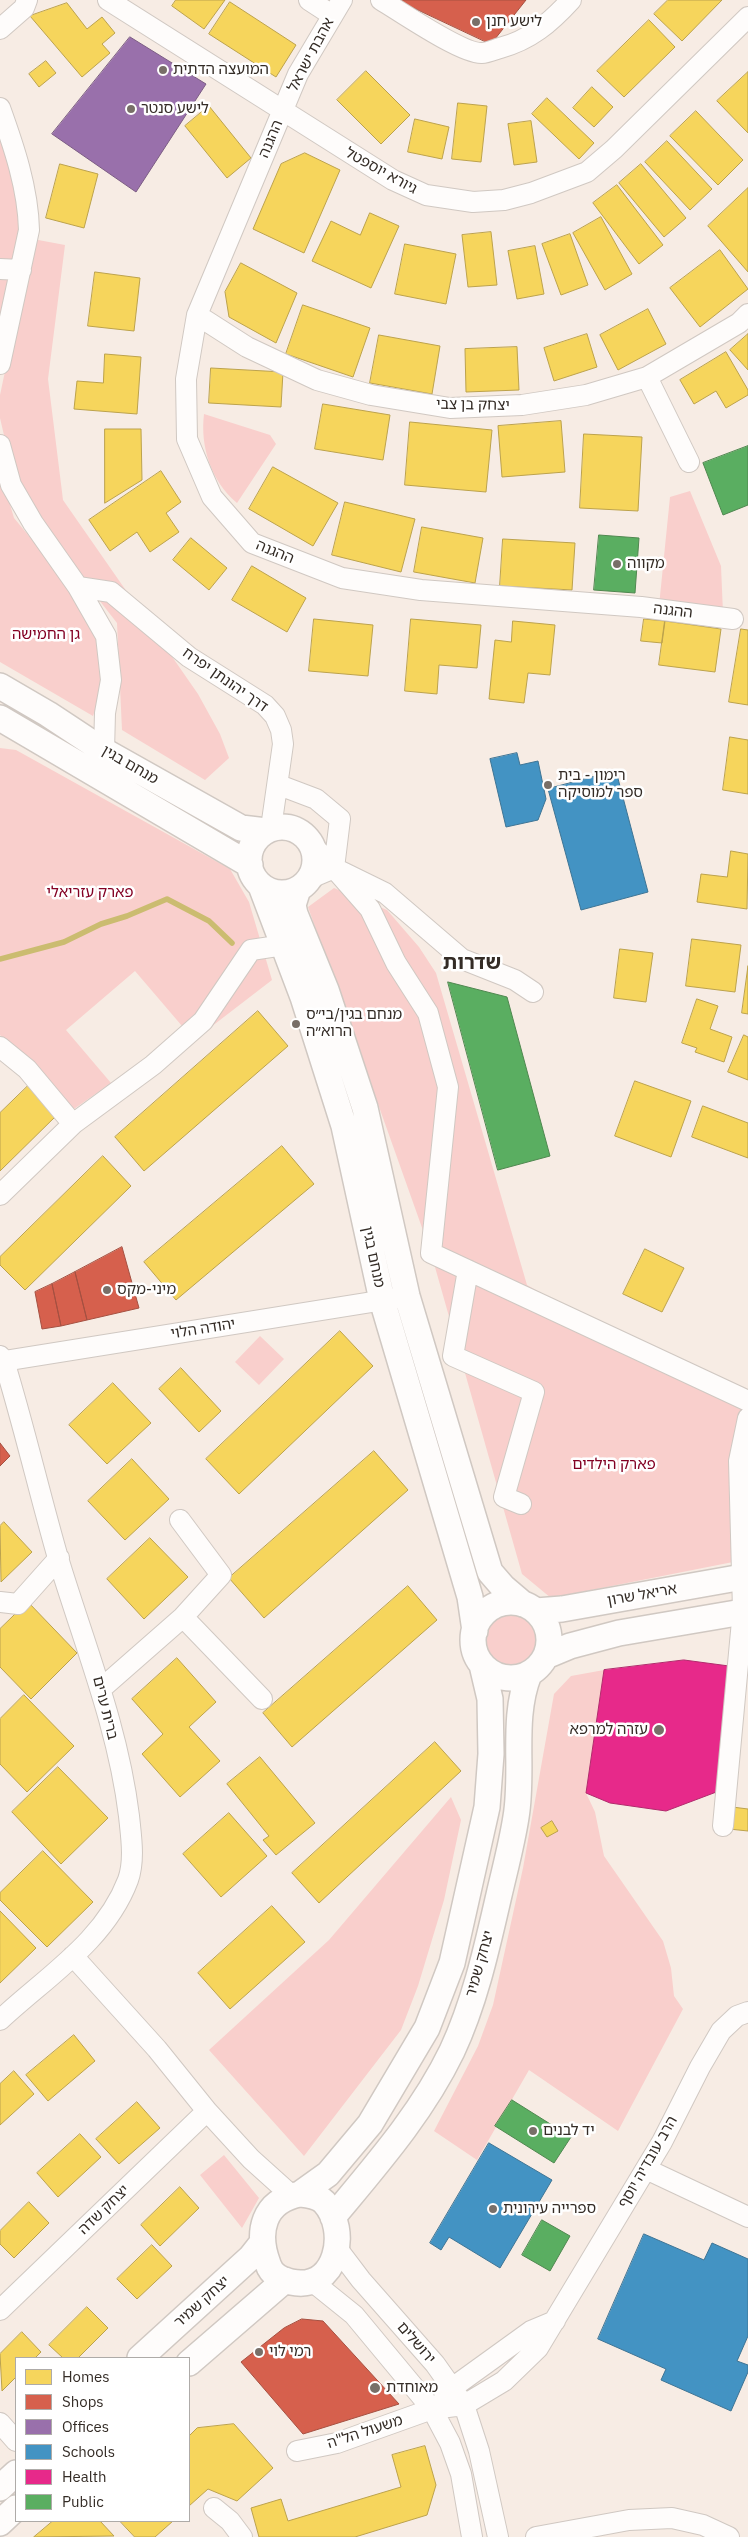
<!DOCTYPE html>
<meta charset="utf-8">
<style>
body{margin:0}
#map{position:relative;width:748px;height:2537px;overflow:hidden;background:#f7ece4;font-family:"IBM Plex Sans",sans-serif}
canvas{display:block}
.legend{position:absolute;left:15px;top:2357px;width:175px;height:165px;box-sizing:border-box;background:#fff;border:1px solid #aeaba8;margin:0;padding:6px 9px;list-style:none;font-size:15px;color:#342c26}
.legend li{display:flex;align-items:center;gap:10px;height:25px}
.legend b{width:25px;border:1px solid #aeaba8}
</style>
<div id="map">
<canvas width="748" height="2537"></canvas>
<ul class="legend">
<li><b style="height:14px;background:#f6d55c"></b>Homes</li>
<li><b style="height:14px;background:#d6604d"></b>Shops</li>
<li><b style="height:14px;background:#9970ab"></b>Offices</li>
<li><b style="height:14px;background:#4393c3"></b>Schools</li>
<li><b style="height:14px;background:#e7298a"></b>Health</li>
<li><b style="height:14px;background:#5aae61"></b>Public</li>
</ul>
</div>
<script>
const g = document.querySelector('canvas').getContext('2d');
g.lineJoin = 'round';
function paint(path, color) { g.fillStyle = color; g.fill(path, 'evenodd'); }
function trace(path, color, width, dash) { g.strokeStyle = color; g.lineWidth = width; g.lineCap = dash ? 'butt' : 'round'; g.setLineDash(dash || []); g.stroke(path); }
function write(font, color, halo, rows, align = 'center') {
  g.font = font + ' "IBM Plex Sans","Noto Sans Hebrew",sans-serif'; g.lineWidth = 5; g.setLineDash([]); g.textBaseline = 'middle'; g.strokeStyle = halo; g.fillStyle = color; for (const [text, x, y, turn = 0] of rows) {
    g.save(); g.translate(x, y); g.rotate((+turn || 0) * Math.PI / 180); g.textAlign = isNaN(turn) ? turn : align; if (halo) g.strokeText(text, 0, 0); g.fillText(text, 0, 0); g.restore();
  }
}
paint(new Path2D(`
 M 0,128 L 24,226 L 0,321 Z
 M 33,239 L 65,245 L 48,379 L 63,500 L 198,694 L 220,734 L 229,758 L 205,780 L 122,730 L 117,623 L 36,519 L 13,474 L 0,418 L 0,395 Z
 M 204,414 L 270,435 L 276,444 L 237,503 C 211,481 200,447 204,414 Z
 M 0,471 L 14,518 L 82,600 L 97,635 L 105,684 L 93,716 L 0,662 Z
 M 690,491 L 721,566 L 723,613 L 659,606 L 670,497 Z
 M 0,748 L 16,750 L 230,869 L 249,902 L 272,980 L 194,1040 L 135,971 L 66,1030 L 111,1083 L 71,1111 L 0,1035 Z
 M 334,888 L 387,910 L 419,947 L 436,973 L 527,1285 L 638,1349 L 748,1393 L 733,1562 L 551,1598 L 522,1574 L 431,1253 L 308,907 Z
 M 260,1336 L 284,1359 L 259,1385 L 235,1362 Z
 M484 1640a30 30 0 1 1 60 0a30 30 0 1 1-60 0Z
 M 604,1670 L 586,1793 L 595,1812 L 604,1856 L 663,1941 L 671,1968 L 674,1996 L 683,2009 L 618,2131 L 529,2070 L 477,2160 L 434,2131 L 478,2046 L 493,2005 L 523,1868 L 554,1694 L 571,1676 Z
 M 451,1797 L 461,1820 L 444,1900 L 418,1986 L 401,2030 L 304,2156 L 209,2050 L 329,1940 Z
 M 224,2155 L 259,2198 L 242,2228 L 200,2175 Z`), '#f9cfcc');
const homes = new Path2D(`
 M 176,0 L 225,0 L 204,29 L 172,6 Z
 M 668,0 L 722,0 L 682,41 L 654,14 Z
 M 230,2 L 296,45 L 276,77 L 209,34 Z
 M 67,3 L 87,29 L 102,17 L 115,33 L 102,44 L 110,53 L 82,77 L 30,16 Z
 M 649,20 L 675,47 L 624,97 L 597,71 Z
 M 46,61 L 56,73 L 39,87 L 29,74 Z
 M 366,71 L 410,115 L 381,144 L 337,100 Z
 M 748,72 L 748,133 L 717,101 Z
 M 592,87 L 613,107 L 594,127 L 573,108 Z
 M 547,98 L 594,143 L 579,159 L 532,114 Z
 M 458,103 L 487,106 L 481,162 L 452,159 Z
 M 209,106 L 251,158 L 227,178 L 185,126 Z
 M 696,111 L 743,160 L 718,185 L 670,136 Z
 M 415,119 L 449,127 L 442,159 L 408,152 Z
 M 531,121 L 537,162 L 514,165 L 508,124 Z
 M 667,141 L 712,189 L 690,210 L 645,162 Z
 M 305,153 L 340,170 L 304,253 L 253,229 L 281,164 Z
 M 60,164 L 98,174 L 84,228 L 46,218 Z
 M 641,164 L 686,218 L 664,237 L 619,183 Z
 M 617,185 L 663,245 L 639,264 L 593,203 Z
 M 748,188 L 748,272 L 708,226 Z
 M 370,213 L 399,226 L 371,288 L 312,261 L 331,221 L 360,235 Z
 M 601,217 L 632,274 L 605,290 L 573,233 Z
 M 491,232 L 497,285 L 468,287 L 462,235 Z
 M 570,234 L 588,285 L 561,295 L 542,244 Z
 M 405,244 L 456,254 L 446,304 L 395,294 Z
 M 535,246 L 544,294 L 517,299 L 508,251 Z
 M 720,250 L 748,289 L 700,327 L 670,288 Z
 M 241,263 L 297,293 L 276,343 L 229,317 L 225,292 Z
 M 95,272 L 140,278 L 134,331 L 88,326 Z
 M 303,305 L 370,328 L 353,377 L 286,354 Z
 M 648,309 L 666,344 L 618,370 L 600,335 Z
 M 587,334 L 597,367 L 554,381 L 544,348 Z
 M 748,334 L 748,370 L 730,350 Z
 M 379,335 L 440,346 L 432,394 L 370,383 Z
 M 517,347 L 519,390 L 466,392 L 465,349 Z
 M 726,352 L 748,390 L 748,395 L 726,408 L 716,391 L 694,404 L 680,380 Z
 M 105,354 L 141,357 L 137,414 L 74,409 L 77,381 L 103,383 Z
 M 211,368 L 283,372 L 281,407 L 209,403 Z
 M 323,404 L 390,415 L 383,460 L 315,449 Z
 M 561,421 L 565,472 L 502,477 L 498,426 Z
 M 410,422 L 492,430 L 486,492 L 405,485 Z
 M 105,429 L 141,429 L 142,480 L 105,503 Z
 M 584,434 L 642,437 L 638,511 L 580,508 Z
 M 273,467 L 338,503 L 313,546 L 249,509 Z
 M 161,471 L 181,502 L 166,513 L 179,532 L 150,552 L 137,532 L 110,551 L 89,520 Z
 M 345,502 L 415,519 L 401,572 L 332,555 Z
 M 422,527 L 483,538 L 475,583 L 414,572 Z
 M 191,538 L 227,568 L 209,590 L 173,560 Z
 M 503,539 L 575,543 L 572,590 L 500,586 Z
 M 252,566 L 306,598 L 287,632 L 232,600 Z
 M 314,619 L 373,625 L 368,676 L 309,671 Z
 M 411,619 L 481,625 L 477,668 L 439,665 L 437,694 L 405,691 Z
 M 644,619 L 665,621 L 662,643 L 641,641 Z
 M 513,621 L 555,625 L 550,675 L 528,673 L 524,703 L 489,699 L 495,640 L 511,642 Z
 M 665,621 L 721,629 L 715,672 L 659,665 Z
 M 741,629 L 748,630 L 748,705 L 729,702 Z
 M 730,737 L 748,740 L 748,794 L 723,790 Z
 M 731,851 L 748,854 L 747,909 L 697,902 L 701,874 L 727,877 Z
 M 692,939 L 741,945 L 735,992 L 686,986 Z
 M 620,949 L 653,953 L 646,1002 L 614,998 Z
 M 748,966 L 748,1014 L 742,1013 Z
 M 697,999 L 718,1006 L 710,1029 L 732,1037 L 724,1062 L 695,1052 L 697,1048 L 682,1043 Z
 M 258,1011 L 288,1046 L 144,1171 L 115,1137 Z
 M 744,1035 L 748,1037 L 748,1080 L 728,1072 Z
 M 635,1081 L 691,1101 L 671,1157 L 615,1136 Z
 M 30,1084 L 58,1114 L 0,1171 L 0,1113 Z
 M 703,1106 L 748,1123 L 748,1158 L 692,1137 Z
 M 282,1146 L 314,1184 L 176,1300 L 144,1262 Z
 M 103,1156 L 131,1186 L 25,1290 L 0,1265 L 0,1257 Z
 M 645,1249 L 684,1268 L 662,1312 L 623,1294 Z
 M 340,1331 L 373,1366 L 239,1494 L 206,1459 Z
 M 181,1368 L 221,1411 L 199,1432 L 159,1389 Z
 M 113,1383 L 151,1423 L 107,1464 L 69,1425 Z
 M 374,1451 L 408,1490 L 264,1618 L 229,1578 Z
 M 132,1459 L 169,1499 L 125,1540 L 88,1501 Z
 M 4,1522 L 32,1552 L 1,1582 L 0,1526 Z
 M 150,1538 L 188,1577 L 144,1619 L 107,1579 Z
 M 408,1586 L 437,1620 L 292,1747 L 263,1713 Z
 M 28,1602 L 77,1653 L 31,1699 L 0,1667 L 0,1629 Z
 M 177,1658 L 216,1702 L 189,1727 L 220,1761 L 180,1797 L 142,1754 L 163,1734 L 132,1699 Z
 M 24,1695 L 74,1746 L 27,1792 L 0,1764 L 0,1719 Z
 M 435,1742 L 461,1771 L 319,1903 L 292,1873 Z
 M 260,1757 L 315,1823 L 276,1855 L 263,1840 L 269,1836 L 227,1784 Z
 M 58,1767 L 108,1818 L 61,1864 L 12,1812 Z
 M 732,1807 L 748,1809 L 748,1831 L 729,1829 Z
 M 229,1813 L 267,1856 L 221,1897 L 183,1854 Z
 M 552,1821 L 558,1831 L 547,1837 L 541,1828 Z
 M 43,1851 L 93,1902 L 47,1947 L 0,1900 L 0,1893 Z
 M 272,1906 L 305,1942 L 230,2009 L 198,1973 Z
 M 0,1911 L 36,1948 L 0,1983 Z
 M 74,2035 L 95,2061 L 48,2101 L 26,2075 Z
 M 14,2071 L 34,2094 L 0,2125 L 0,2084 Z
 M 137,2102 L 160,2128 L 119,2164 L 96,2139 Z
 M 80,2134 L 101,2157 L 58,2197 L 37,2173 Z
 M 180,2187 L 199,2208 L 160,2246 L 141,2225 Z
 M 29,2202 L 49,2223 L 14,2258 L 0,2244 L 0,2231 Z
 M 152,2245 L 172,2266 L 137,2299 L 117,2279 Z
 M 87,2307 L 108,2328 L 78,2358 L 63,2358 L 49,2345 Z
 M 22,2332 L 41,2352 L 35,2358 L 16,2358 L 16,2377 L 2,2391 L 0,2354 Z
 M 234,2424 L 273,2468 L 237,2501 L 208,2489 L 189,2506 L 189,2436 L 197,2428 Z
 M 425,2446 L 436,2485 L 427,2515 L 355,2537 L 259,2537 L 251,2508 L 281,2499 L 288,2521 L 401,2487 L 392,2455 Z
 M 53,2521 L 100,2521 L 114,2536 L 34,2537 Z
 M 120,2521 L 173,2521 L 155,2537 L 135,2537 Z`);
paint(homes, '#f6d55c');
trace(homes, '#bca24c', 1);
const shops = new Path2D(`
 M 397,0 L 526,0 L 491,44 Z
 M 122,1247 L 139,1308 L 87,1320 L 75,1272 Z
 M 75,1272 L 87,1320 L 61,1326 L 52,1284 Z
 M 52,1284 L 61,1326 L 42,1329 L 35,1292 Z
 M 0,1443 L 10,1456 L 0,1466 Z
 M 302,2319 L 323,2321 L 399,2404 L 303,2434 L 241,2362 L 284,2328 Z`);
paint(shops, '#d6604d');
trace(shops, '#a55041', 1);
const offices = new Path2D(`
 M 130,37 L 206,84 L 136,192 L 52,134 Z`);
paint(offices, '#9970ab');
trace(offices, '#7b5c83', 1);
const schools = new Path2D(`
 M 517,753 L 520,765 L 538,761 L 546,799 L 538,820 L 506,827 L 490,759 Z
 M 616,771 L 648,892 L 581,910 L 548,789 Z
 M 489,2143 L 552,2180 L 500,2268 L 449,2237 L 441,2250 L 430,2243 Z
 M 644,2234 L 704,2260 L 712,2243 L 748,2259 L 748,2336 L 737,2361 L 748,2365 L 748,2372 L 731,2411 L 661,2380 L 666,2369 L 598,2339 Z`);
paint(schools, '#4393c3');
trace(schools, '#3e7494', 1);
const health = new Path2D(`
 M 684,1660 L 729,1666 L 719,1791 L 666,1811 L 610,1803 L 586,1793 L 604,1670 Z`);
paint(health, '#e7298a');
trace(health, '#b12a6c', 1);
const public = new Path2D(`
 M 748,446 L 748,505 L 723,515 L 703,463 Z
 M 599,535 L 639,538 L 635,593 L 594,590 Z
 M 448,982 L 507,997 L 550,1156 L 498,1170 Z
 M 512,2100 L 571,2137 L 554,2163 L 495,2126 Z
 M 542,2220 L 570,2236 L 550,2271 L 522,2255 Z`);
paint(public, '#5aae61');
trace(public, '#4f874f', 1);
trace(new Path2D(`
 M 0,959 L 64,942 L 101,924 L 127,916 L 167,899 L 209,921 L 232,943`), '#cbbc70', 5.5);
const minor = new Path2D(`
 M 108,0 L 393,180 L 426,195 L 473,202 L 504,200 L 531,193 L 587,172 L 614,149 L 748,17
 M 309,0 L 332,15
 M 342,0 L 298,74 L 197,315 L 186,379 L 187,439 L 212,497 L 252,543 L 342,578 L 421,590 L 641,607 L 733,619
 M 381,0 C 401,12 462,54 482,53 C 487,53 494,50 500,48 C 530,40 550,23 571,0
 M 0,29 L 24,8 L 27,0
 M 0,108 C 14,147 28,188 29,230 L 0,364
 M 0,269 L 21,270
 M 197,315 L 247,347 L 317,380 L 371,395 L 450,408 L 522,405 L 586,395 L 647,377 L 739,323 L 748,314
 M 647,377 L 689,462
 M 0,445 L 11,485 L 33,523 L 78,587 L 111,592 L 189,657 L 265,705 L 275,716 L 281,730 L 283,744 L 271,828
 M 78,587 L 106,636 L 111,680 L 105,713 L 104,751
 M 279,785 L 316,799 L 340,819 L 334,868 L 370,909 L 396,963 L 428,1013 L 448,1087 L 431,1253 L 748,1401
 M 312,845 L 334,868 L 385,893 L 462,959 L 515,980 L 533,992
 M 308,879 L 334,868
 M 0,1047 L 27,1069 L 73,1124
 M 0,1195 L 73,1124 L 153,1065 L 203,1021 L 251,950 L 284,945
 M 468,1270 L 453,1356 L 534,1392 L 504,1497 L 521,1504
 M 0,1356 L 4,1361 C 24,1426 39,1492 58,1558 C 84,1644 118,1726 129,1816 C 131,1836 135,1860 128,1880 C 105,1941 46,1977 0,2020
 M 0,1365 L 4,1361 L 397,1298
 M 0,1602 L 18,1604 L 59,1558
 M 183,1617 L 262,1699
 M 102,1688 L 183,1617 L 221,1575 L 180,1520
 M 723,1826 L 743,1610 L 739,1461 L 748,1418
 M 73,1956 L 157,2049 L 207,2111 L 251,2159 L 291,2195
 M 646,2169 L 748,2217
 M 336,2247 L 361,2280 L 435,2364 L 464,2405 L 479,2451 L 498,2537
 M 313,2282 L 354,2315 L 432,2409 L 450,2443 L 461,2474 L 472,2537
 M 0,2310 L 207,2111
 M 444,2397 L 452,2388 L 531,2331 L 555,2321
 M 0,2423 L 16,2441
 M 297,2451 L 337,2443 L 432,2409 L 464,2405 L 504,2381 L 538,2348 L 662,2142 L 700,2067 L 721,2031 L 737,2016 L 748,2012
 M 214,2508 L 230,2521 L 242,2537
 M 536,2537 L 629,2520 L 672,2518 L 703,2525 L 729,2537`);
const major = new Path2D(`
 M 0,686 L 48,714 L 104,751 L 241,828 L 266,831
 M 0,718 L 250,865
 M249 860a33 33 0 1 1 66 0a33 33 0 1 1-66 0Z
 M 261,886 L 303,997 L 344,1126 L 382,1300 L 470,1597 L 475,1631
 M 298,889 L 293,905 L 295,914 L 326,990 L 365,1108 L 407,1296 L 490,1572 L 503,1587 L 523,1604
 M473 1640a38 38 0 1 1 76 0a38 38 0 1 1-76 0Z
 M 536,1611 L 562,1609 L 748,1576
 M 546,1656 L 570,1646 L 619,1633 L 748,1611
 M 300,2194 L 328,2174 L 370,2124 L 427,2028 L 452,1963 L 487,1807 L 491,1754 L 490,1699 L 482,1665
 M 300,2194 C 308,2195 318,2196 324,2202 C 350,2230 337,2292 291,2282 C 281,2280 271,2274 268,2264 C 256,2232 263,2201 300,2194 Z
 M 333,2217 C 377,2164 422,2113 452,2051 C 475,2002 487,1947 499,1895 C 505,1869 512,1843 516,1817 C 524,1770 511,1719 529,1674
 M 140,2358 L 251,2257 L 262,2243
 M 189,2363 L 285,2280
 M 0,2488 L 16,2473
 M 0,2523 L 16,2508`);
trace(minor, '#d0c8c2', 22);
trace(major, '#d0c8c2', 28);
trace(minor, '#fefcfb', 20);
trace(major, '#fefcfb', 25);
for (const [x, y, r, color] of [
 [476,22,5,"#786f68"],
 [163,70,5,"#786f68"],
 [131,109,5,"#786f68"],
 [617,564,5,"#786f68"],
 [548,785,5,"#786f68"],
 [296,1024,5,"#786f68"],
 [107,1290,5,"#786f68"],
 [659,1730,6,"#786f68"],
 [533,2131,5,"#786f68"],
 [493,2209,5,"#786f68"],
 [259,2352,5,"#786f68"],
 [375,2388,6,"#786f68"]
]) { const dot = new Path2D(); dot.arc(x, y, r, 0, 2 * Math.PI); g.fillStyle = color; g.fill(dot); trace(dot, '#fff', 2); }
write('15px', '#342c26', '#fff', [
 ["לישע חנן",486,22],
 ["המועצה הדתית",173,70],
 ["לישע סנטר",141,109],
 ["מקווה",627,564],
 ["רימון - בית",558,776],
 ["ספר למוסיקה",558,793],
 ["מנחם בגין/בי״ס",306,1015],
 ["הרוא״ה",306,1032],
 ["מיני-מקס",117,1290],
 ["עזרה למרפא",648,1730,"right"],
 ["יד לבנים",543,2131],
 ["ספרייה עירונית",503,2209],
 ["רמי לוי",269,2352],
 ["מאוחדת",386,2388]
], 'left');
write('15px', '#342c26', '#fff', [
 ["אהבת ישראל",311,55,-62],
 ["ההגנה",271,139,-67],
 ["גיורא יוספטל",381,171,29],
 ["יצחק בן צבי",473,405,1],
 ["ההגנה",275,552,22],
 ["ההגנה",673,611,7],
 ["דרך יהונתן יפרח",225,680,35],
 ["מנחם בגין",130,765,30],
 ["מנחם בגין",373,1257,78],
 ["יהודה הלוי",203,1329,-9],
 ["אריאל שרון",642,1595,-10],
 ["ברית ערים",105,1708,76],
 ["יצחק שמיר",480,1964,-74],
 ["הרב עובדיה יוסף",648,2162,-60],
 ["יצחק שדה",104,2210,-44],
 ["יצחק שמיר",202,2302,-42],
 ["ירושלים",416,2343,49],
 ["משעול הל\"ה",365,2432,-18]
]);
write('15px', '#830023', '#fff', [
 ["גן החמישה",46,635],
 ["פארק עזריאלי",90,893],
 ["פארק הילדים",614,1465]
]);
write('bold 20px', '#342c26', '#fff', [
 ["שדרות",472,963]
]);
</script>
